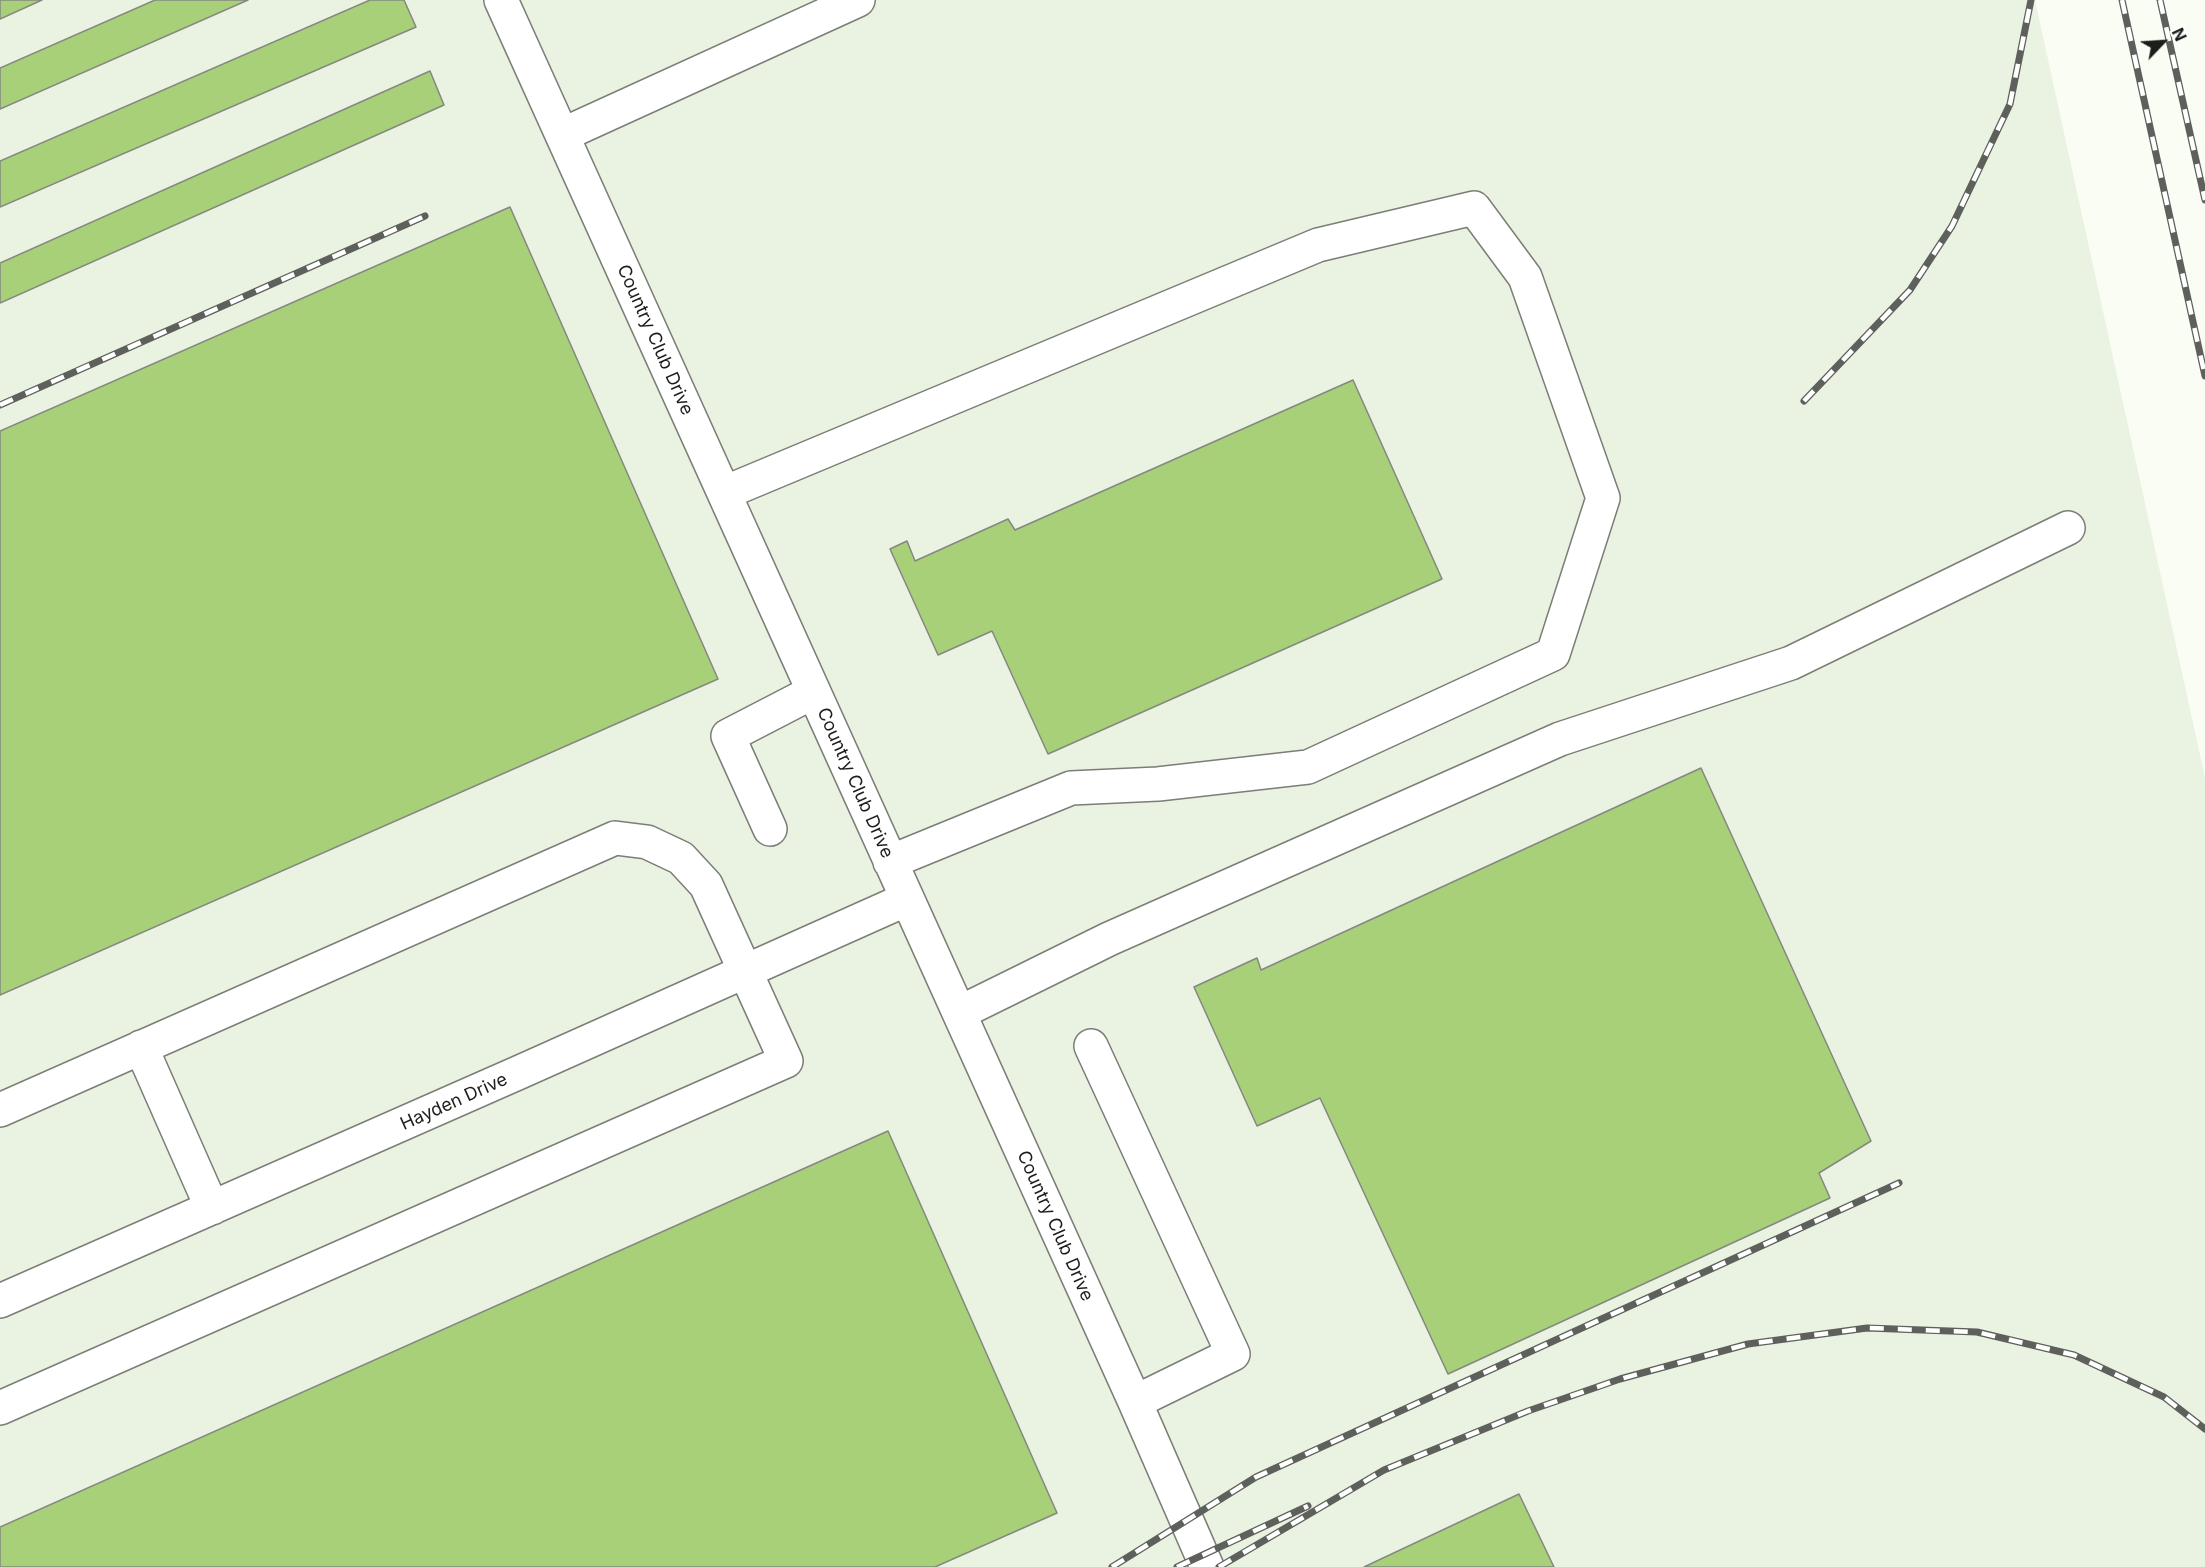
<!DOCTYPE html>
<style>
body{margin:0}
#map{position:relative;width:2205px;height:1567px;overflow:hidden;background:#f9fdf4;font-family:Inter,sans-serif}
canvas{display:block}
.north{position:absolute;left:2133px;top:12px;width:60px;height:60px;-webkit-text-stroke:4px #fff;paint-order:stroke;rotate:65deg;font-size:16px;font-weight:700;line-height:24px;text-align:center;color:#1c1e1b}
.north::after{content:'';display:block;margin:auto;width:21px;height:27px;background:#1c1e1b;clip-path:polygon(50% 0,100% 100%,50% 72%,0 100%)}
</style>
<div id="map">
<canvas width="2205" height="1567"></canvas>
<div class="north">N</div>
</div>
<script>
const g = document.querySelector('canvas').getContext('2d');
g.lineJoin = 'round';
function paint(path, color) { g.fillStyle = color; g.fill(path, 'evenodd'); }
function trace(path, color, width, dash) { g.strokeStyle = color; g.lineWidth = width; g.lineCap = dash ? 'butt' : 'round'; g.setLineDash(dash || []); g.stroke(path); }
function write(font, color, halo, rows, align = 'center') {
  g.font = font + ' Inter,sans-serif'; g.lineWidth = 4.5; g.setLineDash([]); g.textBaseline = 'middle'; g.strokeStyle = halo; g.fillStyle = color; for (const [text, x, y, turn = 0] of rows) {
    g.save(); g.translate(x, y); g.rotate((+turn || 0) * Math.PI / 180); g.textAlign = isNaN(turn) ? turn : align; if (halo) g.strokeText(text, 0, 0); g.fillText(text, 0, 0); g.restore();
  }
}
paint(new Path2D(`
 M 0,0 L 2035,0 L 2205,778 L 2205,1567 L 0,1567 Z`), '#eaf2e2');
const building = new Path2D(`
 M 0,0 L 42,0 L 0,19 Z
 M 155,0 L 248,0 L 0,109 L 0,68 Z
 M 370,0 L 404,0 L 416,27 L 0,207 L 0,161 Z
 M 430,71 L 444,105 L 0,303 L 0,263 Z
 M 510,207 L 718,679 L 0,995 L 0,431 Z
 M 1353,380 L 1442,579 L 1048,754 L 992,631 L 938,655 L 890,549 L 907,541 L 915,561 L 1008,519 L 1015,530 Z
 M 1701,768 L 1871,1141 L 1819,1173 L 1830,1198 L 1448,1374 L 1320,1098 L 1257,1126 L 1194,987 L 1257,958 L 1261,970 Z
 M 888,1131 L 1057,1513 L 935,1567 L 0,1567 L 0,1527 Z
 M 1519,1494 L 1554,1567 L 1364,1567 Z`);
paint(building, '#a7d078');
trace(building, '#848880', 1.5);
const minor = new Path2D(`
 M 501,0 L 1135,1402 L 1207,1567
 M 562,135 L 858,0
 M 724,493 L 1318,245 L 1474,208 L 1525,277 L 1603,498 L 1553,654 L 1308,767 L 1158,784 L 1071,788 L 890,862
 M 770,829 L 728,736 L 813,692
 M 959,1013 L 1109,939 L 1560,739 L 1791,663 L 2068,528
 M 1091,1046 L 1233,1354 L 1135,1402
 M 141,1047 L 212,1208
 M 0,1110 L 615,838 L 647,842 L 681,858 L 706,885 L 786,1061 L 0,1408
 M 0,1301 L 520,1072 L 907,899`);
trace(minor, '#7a7e76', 36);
trace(minor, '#fff', 33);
const rail = new Path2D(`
 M 2122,0 L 2205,376
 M 2160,0 L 2205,200
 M 1804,401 L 1910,290 L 1952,226 L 2010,104 L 2031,0
 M 0,405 L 425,216
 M 1112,1567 L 1256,1477 L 1899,1183
 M 1177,1567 L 1308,1506
 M 1219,1567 L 1384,1470 L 1528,1411 L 1620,1379 L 1748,1344 L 1867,1328 L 1977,1332 L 2074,1355 L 2164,1397 L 2205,1429`);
trace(rail, '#5e605c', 7);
trace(rail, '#fff', 4.5, [14]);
write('18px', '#1c1e1b', '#fff', [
 ["Country Club Drive",655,340,66],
 ["Country Club Drive",855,783,66],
 ["Hayden Drive",454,1102,-24],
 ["Country Club Drive",1055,1226,66]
]);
</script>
